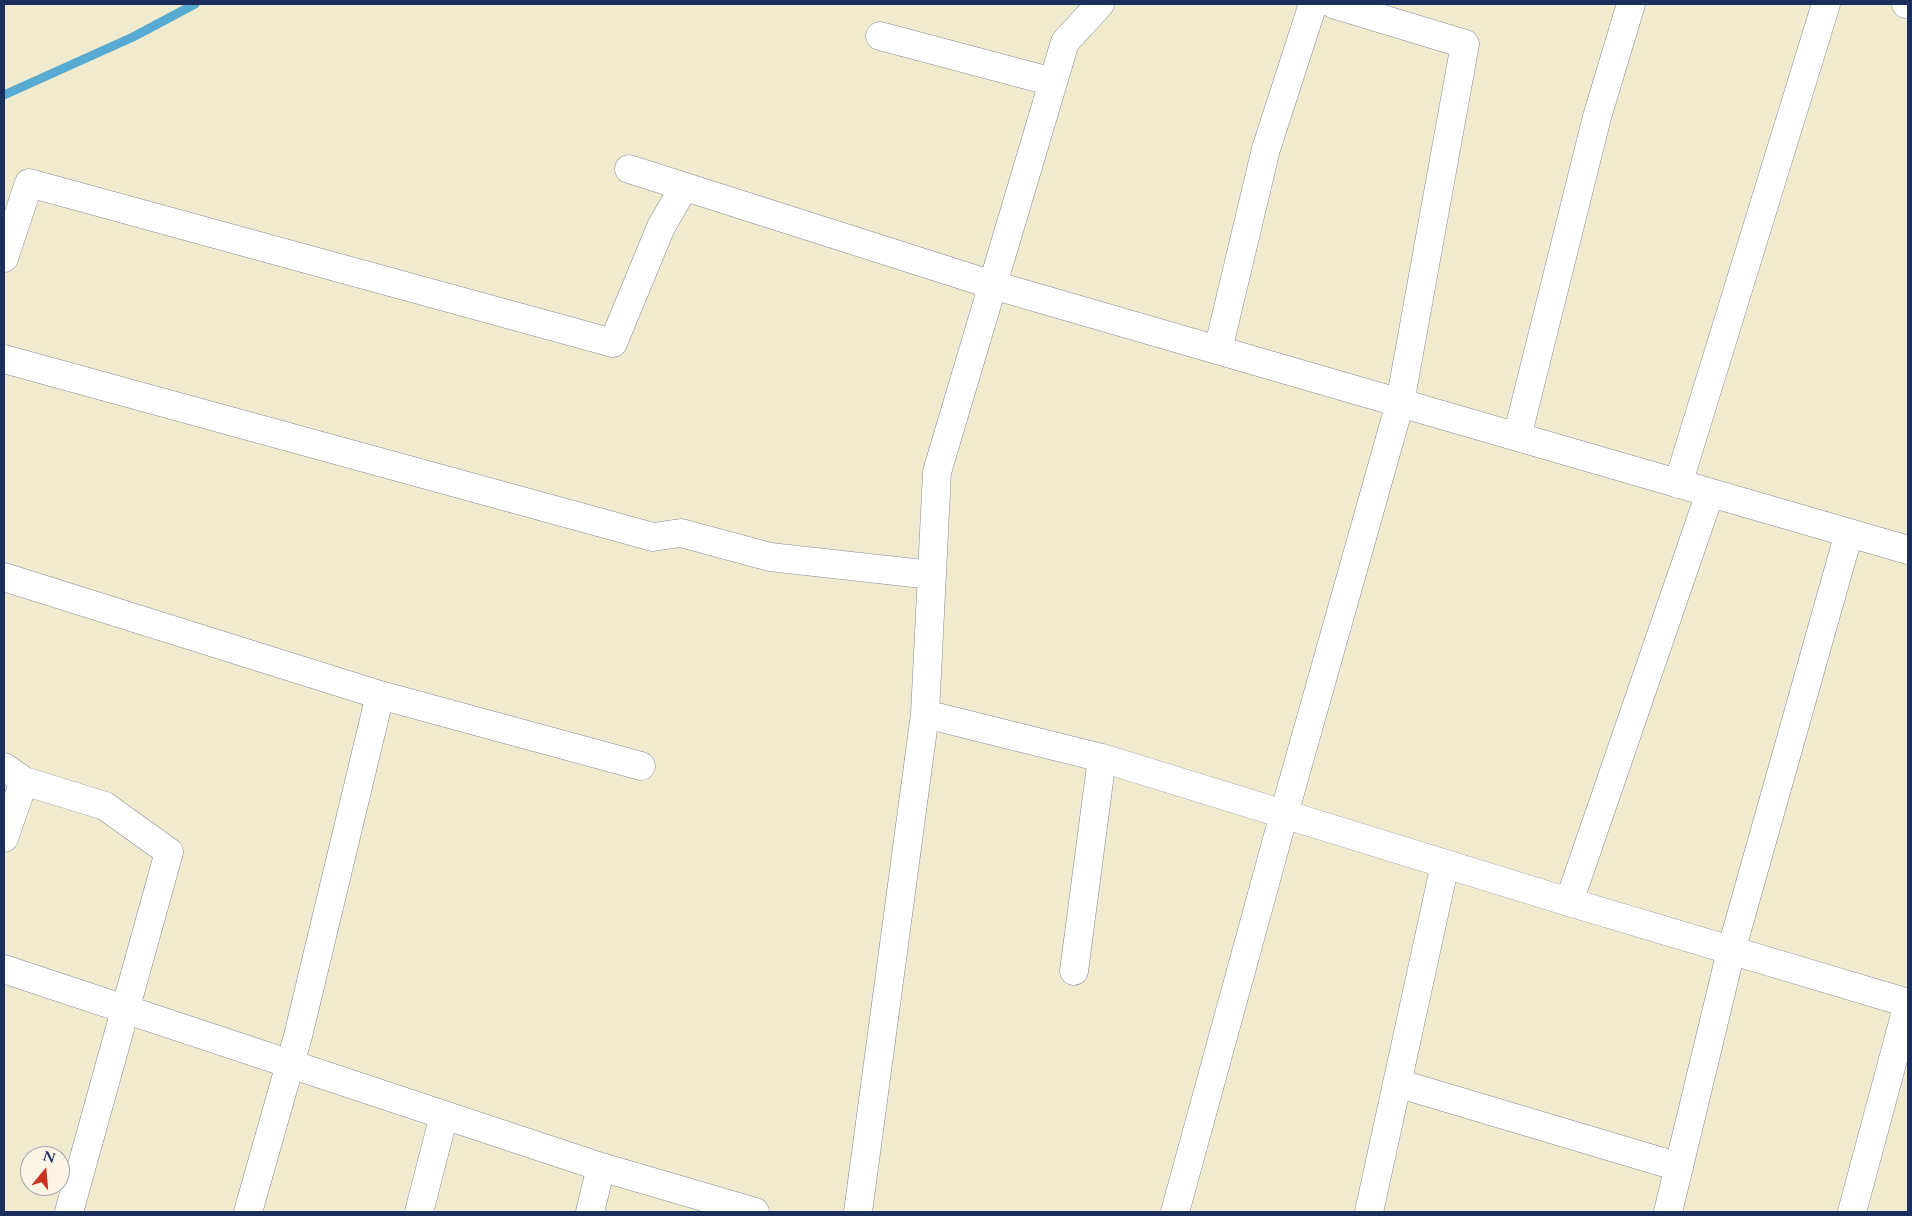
<!DOCTYPE html>
<style>
body{margin:0}
#map{position:relative;width:1912px;height:1216px;overflow:hidden;background:#f0eacf;font-family:Cardo,serif}
canvas{display:block}
.frame{position:absolute;inset:0;border:5px solid #1b2f5e;pointer-events:none}
.north{position:absolute;left:20px;top:1146px;width:50px;height:50px;box-sizing:border-box;background:#fcf5e5;border:1px solid #a2a6af;border-radius:50%;rotate:17deg;font-size:14px;font-weight:700;line-height:20px;text-align:center;color:#1b2f5e}
.north::after{content:'';display:block;margin:auto;width:18px;height:22px;background:#c8321e;clip-path:polygon(50% 0,100% 100%,50% 72%,0 100%)}
</style>
<div id="map">
<canvas width="1912" height="1216"></canvas>
<div class="frame"></div>
<div class="north">N</div>
</div>
<script>
const g = document.querySelector('canvas').getContext('2d');
g.lineJoin = 'round';
function trace(path, color, width, dash) { g.strokeStyle = color; g.lineWidth = width; g.lineCap = dash ? 'butt' : 'round'; g.setLineDash(dash || []); g.stroke(path); }
trace(new Path2D(`
 M 4,95 L 133,37 L 195,4`), '#57aad2', 9);
const minor = new Path2D(`
 M 1906,4 L 1908,4
 M 880,36 L 1053,82
 M 629,169 L 993,285 L 1908,550
 M 4,258 L 29,183 L 613,343 L 661,227 L 684,187
 M 1218,350 L 1266,149 L 1313,4
 M 4,359 L 653,537 L 681,533 L 770,557 L 932,575
 M 1517,437 L 1597,117 L 1631,4
 M 1678,484 L 1826,4
 M 4,577 L 380,695 L 641,766
 M 925,714 L 1102,758 L 1569,902 L 1908,1003
 M 4,767 L 24,781 L 105,806 L 169,852 L 69,1212
 M 4,838 L 24,781
 M 1569,902 L 1710,493
 M 4,969 L 601,1167 L 755,1212
 M 1074,971 L 1102,758
 M 1397,1083 L 1679,1167
 M 248,1212 L 298,1036 L 380,695
 M 419,1212 L 444,1115
 M 590,1212 L 601,1167
 M 858,1212 L 925,714 L 937,472 L 1065,42 L 1100,4
 M 1175,1212 L 1284,814 L 1400,403 L 1465,44 L 1333,4
 M 1369,1212 L 1445,864
 M 1668,1212 L 1731,951 L 1849,533
 M 1852,1212 L 1908,1004`);
trace(minor, '#868c96', 29);
trace(minor, '#fff', 28);
</script>
